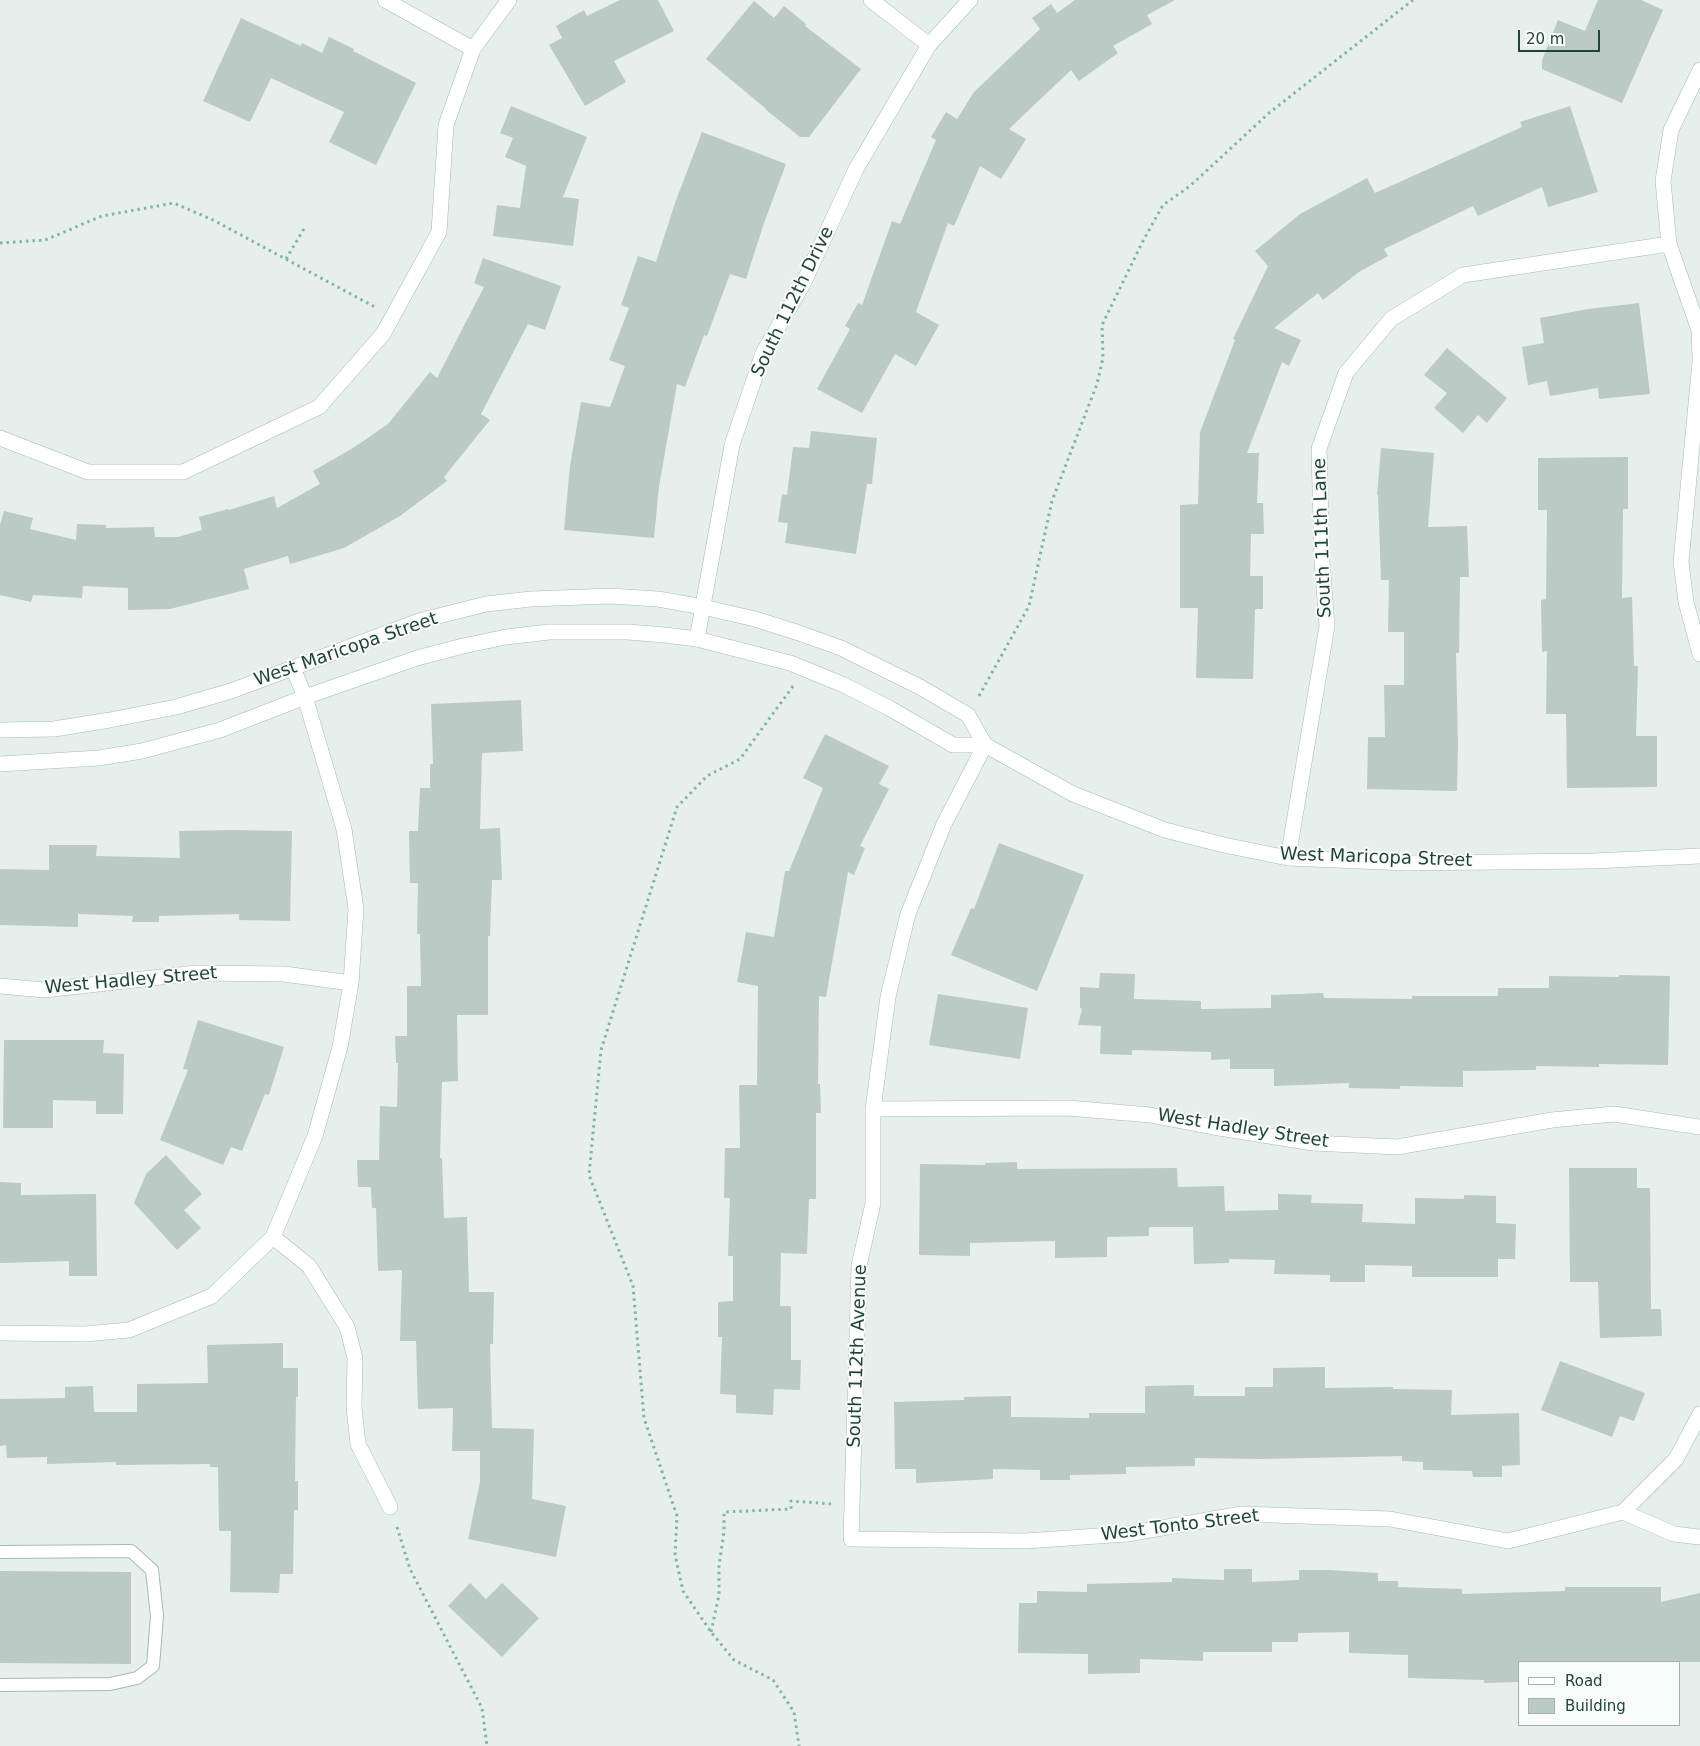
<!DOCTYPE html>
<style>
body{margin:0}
#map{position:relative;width:1700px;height:1746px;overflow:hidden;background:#e6efeb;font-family:"DejaVu Sans",sans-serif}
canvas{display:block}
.legend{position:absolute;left:1518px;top:1661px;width:162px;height:65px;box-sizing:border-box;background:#f7fbf9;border:1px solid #a3b1ad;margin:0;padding:6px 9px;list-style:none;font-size:15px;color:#24423a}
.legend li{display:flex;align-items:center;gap:10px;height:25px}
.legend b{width:25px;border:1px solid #a3b1ad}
.scale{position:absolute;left:1518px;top:30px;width:82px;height:22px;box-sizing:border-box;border:2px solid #24423a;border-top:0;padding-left:6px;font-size:15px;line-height:18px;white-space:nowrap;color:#24423a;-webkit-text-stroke:4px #f7fbf9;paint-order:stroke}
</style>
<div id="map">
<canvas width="1700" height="1746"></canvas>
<ul class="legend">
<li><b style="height:6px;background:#fff"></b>Road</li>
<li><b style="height:14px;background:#bbcac4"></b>Building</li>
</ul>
<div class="scale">20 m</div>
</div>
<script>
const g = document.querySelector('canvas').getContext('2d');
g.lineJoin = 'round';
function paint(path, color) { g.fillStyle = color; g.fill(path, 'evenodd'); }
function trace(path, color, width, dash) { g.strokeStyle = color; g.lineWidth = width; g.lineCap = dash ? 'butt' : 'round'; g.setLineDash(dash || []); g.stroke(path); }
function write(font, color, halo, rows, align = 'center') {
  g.font = font + ' "DejaVu Sans",sans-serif'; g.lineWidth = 4; g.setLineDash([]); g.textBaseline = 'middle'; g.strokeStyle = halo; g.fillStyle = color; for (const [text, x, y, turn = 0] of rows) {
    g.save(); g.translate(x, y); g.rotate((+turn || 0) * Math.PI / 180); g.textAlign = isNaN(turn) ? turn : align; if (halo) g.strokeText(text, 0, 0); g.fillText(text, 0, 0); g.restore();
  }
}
paint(new Path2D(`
 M 620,0 L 658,0 L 674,31 L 614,61 L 626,82 L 585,106 L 549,45 L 562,38 L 556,26 L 584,10 L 587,16 Z
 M 1075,0 L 1175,0 L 1147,15 L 1152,24 L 1113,46 L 1118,53 L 1079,81 L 1071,70 L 1009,129 L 1026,139 L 1001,179 L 980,166 L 954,226 L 948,223 L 916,312 L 939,325 L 916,366 L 895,354 L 862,413 L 817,389 L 850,329 L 845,326 L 858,303 L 862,305 L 892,221 L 900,224 L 936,140 L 931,137 L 946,112 L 957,119 L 974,92 L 1040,29 L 1032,18 L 1051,4 L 1057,13 Z
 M 1598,0 L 1641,0 L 1663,10 L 1622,103 L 1542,69 L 1542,60 L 1558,20 L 1585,31 Z
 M 754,1 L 774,18 L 784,6 L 806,24 L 805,26 L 861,69 L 809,137 L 800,137 L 765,109 L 765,108 L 706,59 Z
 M 241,18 L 301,46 L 302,43 L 322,53 L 329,37 L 354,49 L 353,51 L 416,83 L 376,165 L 329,142 L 344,112 L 271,78 L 250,122 L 203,101 Z
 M 511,106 L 587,137 L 563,197 L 579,199 L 573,246 L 493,236 L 497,205 L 520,208 L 526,166 L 505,157 L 513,138 L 500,133 Z
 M 1570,106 L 1598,192 L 1548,207 L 1542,187 L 1478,216 L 1473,206 L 1384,249 L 1388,256 L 1359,272 L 1323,300 L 1318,293 L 1274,328 L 1301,340 L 1289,366 L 1282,362 L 1247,453 L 1259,453 L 1257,503 L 1263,503 L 1264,534 L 1251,534 L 1250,576 L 1263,576 L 1263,609 L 1255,609 L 1253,679 L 1196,678 L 1198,608 L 1180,608 L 1180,505 L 1198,504 L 1200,432 L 1235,340 L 1233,339 L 1268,266 L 1255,251 L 1300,214 L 1367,178 L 1375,193 L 1522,127 L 1520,122 Z
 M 702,132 L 786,164 L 763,226 L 746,279 L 730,274 L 707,336 L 704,335 L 685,387 L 677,384 L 659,487 L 654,538 L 564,530 L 570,466 L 581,402 L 610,407 L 625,366 L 609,360 L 629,308 L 621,305 L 638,256 L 656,262 L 675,203 Z
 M 483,258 L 561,286 L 545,330 L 528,324 L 481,414 L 490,420 L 444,477 L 447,481 L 400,516 L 344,548 L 290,564 L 288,556 L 244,569 L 249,589 L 170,609 L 128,610 L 128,588 L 83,586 L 82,598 L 33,595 L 31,602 L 0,595 L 0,525 L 4,511 L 33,518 L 30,529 L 76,540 L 77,524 L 106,525 L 106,528 L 154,527 L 155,537 L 178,537 L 202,530 L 199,517 L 228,509 L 229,510 L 274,496 L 277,508 L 320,484 L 313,471 L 353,448 L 388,424 L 430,372 L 437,378 L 484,287 L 474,283 Z
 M 1639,303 L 1650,394 L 1599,399 L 1598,388 L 1550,396 L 1547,381 L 1528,385 L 1522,347 L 1544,343 L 1540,318 L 1588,309 Z
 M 1447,348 L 1507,398 L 1487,423 L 1478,415 L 1463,433 L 1434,408 L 1447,393 L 1424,375 Z
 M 811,431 L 877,438 L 872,484 L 867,484 L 856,554 L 785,543 L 788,523 L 778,522 L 782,494 L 787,495 L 793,447 L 809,448 Z
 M 1381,448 L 1434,453 L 1428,527 L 1467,526 L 1469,577 L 1460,577 L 1459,653 L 1456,653 L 1458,745 L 1457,791 L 1367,789 L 1368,737 L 1385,737 L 1384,685 L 1404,685 L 1404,632 L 1388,632 L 1389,580 L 1381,580 L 1378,495 L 1377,495 Z
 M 1628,457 L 1628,509 L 1623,509 L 1622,598 L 1632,597 L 1634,666 L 1638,666 L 1636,736 L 1657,736 L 1657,787 L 1567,788 L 1566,714 L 1546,714 L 1547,651 L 1542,652 L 1541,600 L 1546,599 L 1547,510 L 1538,510 L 1538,458 Z
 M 521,700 L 523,751 L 482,753 L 480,829 L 500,828 L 502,880 L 492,880 L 490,936 L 488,936 L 488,1015 L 457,1015 L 458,1081 L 442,1082 L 440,1158 L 442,1158 L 444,1218 L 467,1217 L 469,1292 L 494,1292 L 493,1344 L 490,1344 L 492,1428 L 534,1429 L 532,1499 L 566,1506 L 556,1557 L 468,1539 L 480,1482 L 480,1451 L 452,1451 L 453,1408 L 418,1409 L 416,1341 L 400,1341 L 402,1270 L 378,1271 L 376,1208 L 372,1208 L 371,1187 L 358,1187 L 357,1160 L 379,1160 L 380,1106 L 397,1107 L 398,1063 L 396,1063 L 395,1036 L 407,1036 L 407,986 L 421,986 L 420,934 L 417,934 L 418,883 L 410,883 L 409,831 L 418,831 L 420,788 L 430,788 L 430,764 L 433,764 L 431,704 Z
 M 825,734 L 889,766 L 879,784 L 889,789 L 860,846 L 865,848 L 854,875 L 848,872 L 826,997 L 819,996 L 818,1084 L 820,1084 L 821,1113 L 816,1113 L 816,1199 L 809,1199 L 807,1254 L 781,1253 L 780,1306 L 791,1306 L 791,1360 L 801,1360 L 800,1390 L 774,1389 L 773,1415 L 736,1413 L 736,1395 L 720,1394 L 722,1337 L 718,1337 L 718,1302 L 733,1301 L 733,1256 L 728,1256 L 730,1198 L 724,1198 L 725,1148 L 740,1148 L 739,1085 L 757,1085 L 758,986 L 737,982 L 746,932 L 774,937 L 785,871 L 789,871 L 823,788 L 803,778 Z
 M 232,830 L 292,831 L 290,921 L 239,920 L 239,914 L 159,916 L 159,922 L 132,922 L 133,916 L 78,914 L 78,927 L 0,925 L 0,869 L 49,870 L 49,845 L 97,845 L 96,856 L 180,858 L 179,831 Z
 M 999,843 L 1084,875 L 1037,991 L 951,955 L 971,908 L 974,909 Z
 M 1100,973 L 1135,974 L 1134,999 L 1201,1001 L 1201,1009 L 1271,1008 L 1271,995 L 1323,993 L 1324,998 L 1412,999 L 1412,996 L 1498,996 L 1498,988 L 1549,988 L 1549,976 L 1619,977 L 1619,975 L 1670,976 L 1668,1065 L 1599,1064 L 1599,1067 L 1536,1066 L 1536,1070 L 1463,1071 L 1463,1087 L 1400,1086 L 1400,1089 L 1349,1088 L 1349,1083 L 1274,1086 L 1274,1069 L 1230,1069 L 1230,1059 L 1211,1060 L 1211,1052 L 1132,1050 L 1132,1055 L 1100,1054 L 1101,1026 L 1078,1025 L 1082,1009 L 1080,1008 L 1080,987 L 1099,988 Z
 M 938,994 L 1028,1008 L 1020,1059 L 929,1045 Z
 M 198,1020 L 284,1047 L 269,1095 L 265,1094 L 242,1151 L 231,1147 L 223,1165 L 160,1140 L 188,1070 L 183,1069 Z
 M 4,1040 L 104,1040 L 103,1053 L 124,1054 L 123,1114 L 96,1114 L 96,1101 L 53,1100 L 53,1128 L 3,1128 Z
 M 166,1155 L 202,1194 L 184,1210 L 201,1228 L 177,1250 L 134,1203 L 146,1174 Z
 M 1017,1162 L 1017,1169 L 1177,1168 L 1178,1187 L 1224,1186 L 1225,1211 L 1278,1210 L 1278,1194 L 1312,1195 L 1311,1203 L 1363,1204 L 1362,1222 L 1415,1224 L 1415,1198 L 1464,1199 L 1464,1195 L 1496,1196 L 1496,1223 L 1516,1224 L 1515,1259 L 1498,1259 L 1498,1277 L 1412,1277 L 1412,1266 L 1365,1265 L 1365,1282 L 1330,1282 L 1330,1275 L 1274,1274 L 1275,1260 L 1229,1259 L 1229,1263 L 1194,1264 L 1193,1227 L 1149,1227 L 1149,1236 L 1107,1237 L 1107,1257 L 1055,1258 L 1055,1241 L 970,1243 L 970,1256 L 919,1255 L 920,1164 L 985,1165 L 985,1163 Z
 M 1569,1168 L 1637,1168 L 1637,1188 L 1650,1188 L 1651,1309 L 1661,1309 L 1662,1336 L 1600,1338 L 1598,1282 L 1570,1282 Z
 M 0,1182 L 21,1183 L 21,1195 L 96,1194 L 97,1276 L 69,1276 L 69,1261 L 0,1263 Z
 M 283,1343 L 283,1368 L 298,1368 L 298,1397 L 296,1397 L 295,1481 L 298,1481 L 298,1510 L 294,1510 L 293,1574 L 280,1574 L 279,1593 L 230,1592 L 231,1531 L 219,1531 L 218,1467 L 210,1467 L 210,1464 L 116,1465 L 116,1462 L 47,1464 L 47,1457 L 7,1458 L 6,1445 L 0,1446 L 0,1399 L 65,1398 L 65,1387 L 93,1386 L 94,1412 L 137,1412 L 137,1384 L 208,1383 L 207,1345 Z
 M 1560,1361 L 1645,1393 L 1634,1421 L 1620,1416 L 1612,1437 L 1541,1410 Z
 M 1325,1367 L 1325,1388 L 1393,1387 L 1393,1389 L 1452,1390 L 1451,1415 L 1519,1413 L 1520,1465 L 1502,1466 L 1502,1477 L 1473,1477 L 1472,1471 L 1423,1470 L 1423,1462 L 1402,1461 L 1402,1456 L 1261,1459 L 1195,1458 L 1195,1466 L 1126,1467 L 1126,1474 L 1070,1475 L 1070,1480 L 1040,1480 L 1040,1470 L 993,1469 L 993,1479 L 916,1483 L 916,1469 L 895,1469 L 894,1402 L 964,1400 L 964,1397 L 1011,1396 L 1011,1417 L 1089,1418 L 1089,1413 L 1145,1413 L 1145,1386 L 1194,1385 L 1194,1396 L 1245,1396 L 1245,1387 L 1273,1387 L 1273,1368 Z
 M 1224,1569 L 1252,1569 L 1252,1582 L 1299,1580 L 1299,1570 L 1329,1570 L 1378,1573 L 1378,1581 L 1398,1581 L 1398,1587 L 1462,1589 L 1462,1594 L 1565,1591 L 1565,1587 L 1661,1587 L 1661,1602 L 1700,1593 L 1700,1662 L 1519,1662 L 1519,1682 L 1484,1683 L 1484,1680 L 1408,1678 L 1408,1655 L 1349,1653 L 1349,1632 L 1298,1633 L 1298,1642 L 1272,1642 L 1272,1652 L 1203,1652 L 1203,1661 L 1140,1659 L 1140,1673 L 1088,1674 L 1088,1654 L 1018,1653 L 1019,1603 L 1037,1603 L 1037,1591 L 1087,1592 L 1087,1584 L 1172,1582 L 1172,1578 L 1224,1580 Z
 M 0,1571 L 131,1572 L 131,1664 L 0,1663 Z
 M 470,1583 L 486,1599 L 502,1583 L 539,1618 L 502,1657 L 448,1606 Z`), '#bbcac4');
const lane = new Path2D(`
 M 0,1552 L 131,1551 L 152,1570 L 157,1616 L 153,1666 L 137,1678 L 110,1684 L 0,1685`);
const street = new Path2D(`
 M 385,0 L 473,49
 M 871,0 L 929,45
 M 1700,70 L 1671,130 L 1663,181 L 1669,244 L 1699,330 L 1700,358
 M 1700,362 L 1681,562 L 1686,602 L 1700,654
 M 0,438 L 88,472 L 183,472 L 319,407 L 383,334 L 439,232 L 446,125 L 473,49 L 509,0
 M 697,639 L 732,445 L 763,353 L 803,284 L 856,169 L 929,45 L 970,0
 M 985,745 L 944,824 L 908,914 L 888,997 L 873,1109 L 873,1203 L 859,1266 L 851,1539 L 1025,1541 L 1127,1534 L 1242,1514 L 1390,1519 L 1508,1541 L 1623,1512 L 1676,1459 L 1700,1414
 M 1288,858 L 1327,626 L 1322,561 L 1319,449 L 1346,373 L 1391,319 L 1463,275 L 1669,244
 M 0,986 L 44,990 L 197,973 L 284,974 L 351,983
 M 873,1109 L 1068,1108 L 1150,1115 L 1213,1127 L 1313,1143 L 1397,1147 L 1552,1120 L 1614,1114 L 1700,1127
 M 273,1237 L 309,1266 L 347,1327 L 355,1358 L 354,1407 L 358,1444 L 390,1507
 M 0,1333 L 85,1334 L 129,1330 L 212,1296 L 273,1237 L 315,1136 L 340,1047 L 351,983 L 356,909 L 344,829 L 305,697 L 293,668
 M 1623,1512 L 1674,1534 L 1700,1537`);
const secondary = new Path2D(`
 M 0,730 L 54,729 L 110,720 L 176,707 L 231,691 L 419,621 L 486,604 L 531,599 L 610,596 L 658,599 L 703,607 L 755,619 L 796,632 L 841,648 L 920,687 L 968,715 L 985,745
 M 0,764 L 99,758 L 142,751 L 220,730 L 305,697 L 417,658 L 463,646 L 506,637 L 549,632 L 628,632 L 665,635 L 697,639 L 790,663 L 844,685 L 889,708 L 953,745 L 985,745 L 1073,794 L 1165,830 L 1224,845 L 1288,858 L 1407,863 L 1593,861 L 1700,856`);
trace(lane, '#a8b8b2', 14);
trace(street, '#a8b8b2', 16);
trace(secondary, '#a4bbb3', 16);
trace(new Path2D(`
 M 0,243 L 45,240 L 102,216 L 174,203 L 215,221 L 375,307
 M 286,259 L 305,227
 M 793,686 L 740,759 L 707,776 L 677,807 L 601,1050 L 589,1175 L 633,1286 L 644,1418 L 677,1516 L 675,1555 L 683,1591 L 711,1632 L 734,1660 L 773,1680 L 794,1712 L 799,1746
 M 979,696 L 1029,606 L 1052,501 L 1097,384 L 1103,358 L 1102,325 L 1143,241 L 1163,205 L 1190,186 L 1269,113 L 1413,0
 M 397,1527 L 410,1569 L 482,1708 L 487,1746
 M 711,1632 L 719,1595 L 719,1566 L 724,1531 L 724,1512 L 791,1509 L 791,1501 L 832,1504`), '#86b3a5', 3, [2.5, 4]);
trace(lane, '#fff', 12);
trace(street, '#fff', 15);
trace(secondary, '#fff', 15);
write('18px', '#24423a', '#f7fbf9', [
 ["South 112th Drive",793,302,-64],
 ["South 111th Lane",1323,538,-92],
 ["West Maricopa Street",346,650,-19],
 ["West Maricopa Street",1376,858,2],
 ["West Hadley Street",131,981,-5],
 ["West Hadley Street",1243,1129,9],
 ["South 112th Avenue",858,1356,-88],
 ["West Tonto Street",1180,1526,-7]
]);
</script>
